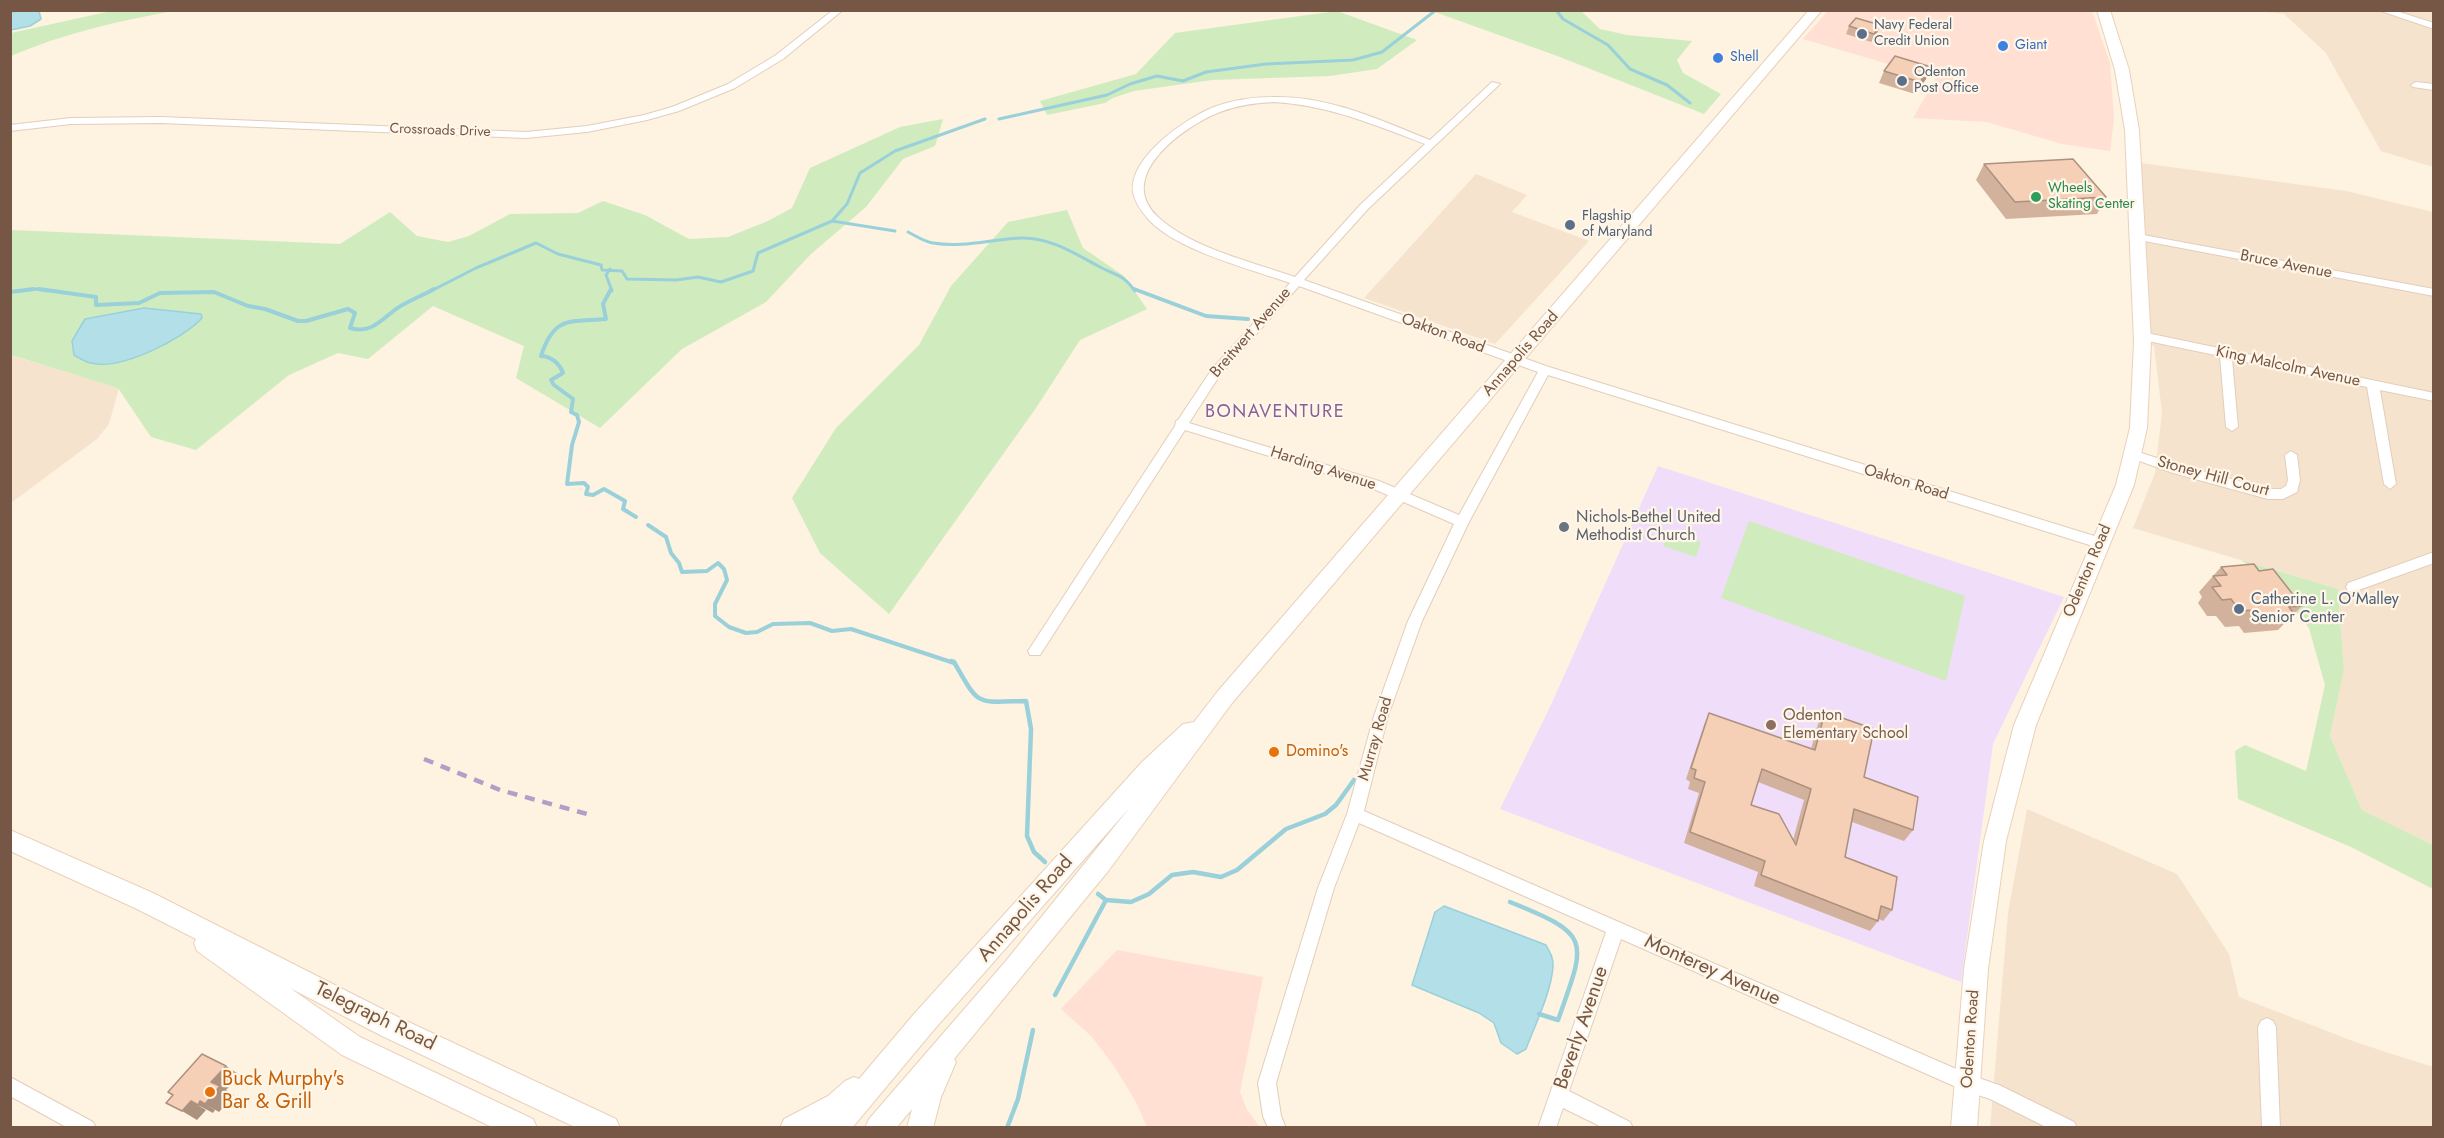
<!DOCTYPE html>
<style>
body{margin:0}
#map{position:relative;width:2444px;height:1138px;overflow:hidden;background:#fef2e0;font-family:Jost,sans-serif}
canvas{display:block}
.frame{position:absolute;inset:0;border:12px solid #765746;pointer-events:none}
</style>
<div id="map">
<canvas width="2444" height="1138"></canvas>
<div class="frame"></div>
</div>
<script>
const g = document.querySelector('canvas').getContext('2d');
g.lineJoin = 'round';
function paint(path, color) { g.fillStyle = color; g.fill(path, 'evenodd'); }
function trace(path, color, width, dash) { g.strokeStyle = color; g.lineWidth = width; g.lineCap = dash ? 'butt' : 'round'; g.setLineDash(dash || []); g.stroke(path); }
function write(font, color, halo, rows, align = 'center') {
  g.font = font + ' Jost,sans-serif'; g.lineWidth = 4.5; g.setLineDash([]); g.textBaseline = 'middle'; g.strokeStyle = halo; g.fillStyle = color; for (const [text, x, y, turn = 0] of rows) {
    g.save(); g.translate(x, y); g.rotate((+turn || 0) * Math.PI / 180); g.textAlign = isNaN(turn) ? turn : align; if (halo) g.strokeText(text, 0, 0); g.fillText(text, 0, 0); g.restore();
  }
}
paint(new Path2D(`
 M 2259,11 L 2433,11 L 2433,167 L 2381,151 L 2326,53 L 2284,14 Z
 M 2134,162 L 2346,191 L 2433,212 L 2433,845 L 2362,810 L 2330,736 L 2344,670 L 2338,589 L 2133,528 L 2155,473 L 2162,413 L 2154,346 L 2143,344 Z
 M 1476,174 L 1527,195 L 1512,212 L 1589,241 L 1495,344 L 1364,298 Z
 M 10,355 L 119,388 L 109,424 L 97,439 L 11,503 Z
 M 2027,809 L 2177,874 L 2229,954 L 2239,997 L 2358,1043 L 2433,1067 L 2433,1127 L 1990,1128 L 2008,913 Z`), '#f6e3ce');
paint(new Path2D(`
 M 1828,11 L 2092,11 L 2110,63 L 2114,119 L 2110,151 L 2062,144 L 1987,122 L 1913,118 L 1936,78 L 1803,39 Z
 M 1117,950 L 1263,977 L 1240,1092 L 1247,1110 L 1260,1127 L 1147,1127 L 1136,1102 L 1114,1066 L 1092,1037 L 1061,1009 Z`), '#ffe0d2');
paint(new Path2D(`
 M 1658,466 L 2064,597 L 1993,744 L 1961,982 L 1500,809 L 1550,707 Z`), '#efddfa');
paint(new Path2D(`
 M 116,10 L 173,11 C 118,21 62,34 11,56 L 11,33 Z
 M 1337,11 L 1417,40 L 1377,69 L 1330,76 L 1212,80 L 1134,91 L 1113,98 L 1105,103 L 1047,115 L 1040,101 L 1136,74 L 1175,33 Z
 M 1432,11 L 1581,11 L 1600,29 L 1627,35 L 1692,41 L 1677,60 L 1683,73 L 1721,94 L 1704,114 L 1560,57 Z
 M 943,119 L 935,146 L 903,159 L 866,207 L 811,254 L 766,302 L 682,349 L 600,428 L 516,378 L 524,346 L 433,306 L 368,359 L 338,353 L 289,375 L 196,450 L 151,437 L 118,388 L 11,355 L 11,230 L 340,244 L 390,212 L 417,236 L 448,242 L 469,236 L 510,214 L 578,213 L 603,201 L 645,215 L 689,239 L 728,237 L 768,221 L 792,208 L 810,168 L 900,127 Z
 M 1067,210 L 1083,248 L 1124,276 L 1147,309 L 1080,340 L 1036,408 L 889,614 L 820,553 L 792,498 L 836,428 L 919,345 L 951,286 L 1008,222 Z
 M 1749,521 L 1965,596 L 1946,681 L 1721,598 Z
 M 1668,531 L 1701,542 L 1696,557 L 1663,546 Z
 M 2241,560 L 2338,589 L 2344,670 L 2330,736 L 2362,810 L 2433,845 L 2433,889 L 2351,847 L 2238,799 L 2235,751 L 2245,745 L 2306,771 L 2325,685 L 2309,628 L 2272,582 Z`), '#d0ecbe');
const water = new Path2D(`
 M 23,11 L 39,11 L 41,19 L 30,26 L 11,30 L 11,12 Z
 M 144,308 L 201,314 L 202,318 C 183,339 120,371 91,363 C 85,362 79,358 74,355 L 72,341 L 85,319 Z
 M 1444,906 L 1546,945 C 1550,952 1554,959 1553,967 C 1551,993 1535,1025 1526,1049 L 1517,1054 L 1501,1043 L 1494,1023 L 1479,1013 L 1412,985 L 1435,912 Z`);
paint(water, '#b3e0e8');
trace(water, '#99d0da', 1.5);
trace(new Path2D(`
 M 1556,10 L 1563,19 L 1608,45 L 1630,69 L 1667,85 L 1690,103
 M 999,119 L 1107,95 L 1130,84 L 1157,76 L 1183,81 L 1206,72 L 1266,64 L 1353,60 L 1382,52 L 1436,10
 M 832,221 L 895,231
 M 908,232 C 916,236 925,242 933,243 C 963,248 992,239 1021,238 C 1049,237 1074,253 1098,266 C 1116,276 1122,273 1135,291
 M 610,269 L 606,275 L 612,291
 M 20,291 L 37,289 L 47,291
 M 431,291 L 476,268 L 536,243 L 558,254 L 601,265 L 602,270 L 622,271 L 627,279 L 676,280 L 698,277 L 721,282 L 753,271 L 758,253 L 832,221 L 847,204 L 860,173 L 895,151 L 985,119`), '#99d0da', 3);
trace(new Path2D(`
 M 39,289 L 96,297 L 96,305 L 139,303 L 160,293 L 214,292 L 248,306 L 265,309 L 298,321 L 306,321 L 348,309 L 355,313 L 350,328 C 371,334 380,321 396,309 C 407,301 422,296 434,289
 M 611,289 L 603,304 L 606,319 C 569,322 554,316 541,356 C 551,356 560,364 563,373 L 551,380 L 554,385 L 573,399 L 571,412 L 577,415 L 579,422 L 572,445 L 567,484 L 584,483 L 588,487 L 586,494 L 593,495 L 604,489 L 625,501 L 623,509 L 636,517
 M 1134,289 L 1206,316 L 1248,319
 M 10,292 L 34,289
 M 648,525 L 666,537 L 671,553 L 679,563 L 682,572 L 707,571 L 718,563 L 724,569 L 727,580 L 715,604 L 715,616 L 729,627 L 746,633 L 757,632 L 773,624 L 810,623 L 832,631 L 851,629 L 954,663`), '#99d0da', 4);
trace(new Path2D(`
 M 951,661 L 954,662 C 980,707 974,702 1026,701 L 1031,729 L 1027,836 L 1034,852 L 1045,862
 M 1098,894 L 1106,900 L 1131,902 L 1149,894 L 1172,875 L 1193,872 L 1221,877 L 1237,870 L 1286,829 L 1325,814 L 1336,805 L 1354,780
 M 1510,902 C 1592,935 1587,939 1558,1020 L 1539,1014
 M 1055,995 L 1106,900
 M 1007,1128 L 1018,1099 L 1033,1030`), '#99d0da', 4.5);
const street = new Path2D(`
 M 833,10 L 843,10 L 783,59 L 735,88 L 679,111 L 647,120 L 587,132 L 526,138 L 161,123 L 71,124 L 10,131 L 10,125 L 71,118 L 161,117 L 526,132 L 587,126 L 644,115 L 672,107 L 728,84 L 776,55 Z
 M 2378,10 L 2393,10 L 2434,23 L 2434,29 Z
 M 1492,82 L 1500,84 L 1368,209 L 1304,280 L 1549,367 L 2104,539 L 2106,543 L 2099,548 L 1548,375 L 1469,522 L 1422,621 L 1388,716 L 1364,811 L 1970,1075 L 1999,1085 L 2074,1122 L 2077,1128 L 2048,1128 L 1990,1099 L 1963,1090 L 1621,939 L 1569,1091 L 1630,1122 L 1633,1128 L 1604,1128 L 1563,1108 L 1556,1128 L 1538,1128 L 1606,932 L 1359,823 L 1334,888 L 1276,1083 L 1281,1116 L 1286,1128 L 1268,1128 L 1263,1116 L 1258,1083 L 1318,888 L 1347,814 L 1374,716 L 1408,621 L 1454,524 L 1369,487 L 1185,430 L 1040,655 L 1030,655 L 1028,651 L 1175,426 L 1176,421 L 1178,420 L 1212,369 L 1290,283 C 1250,269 1178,251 1149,220 C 1142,212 1135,203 1133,192 C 1129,157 1186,118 1214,107 C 1233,100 1252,97 1272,97 C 1327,95 1380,120 1430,140 ZM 1274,102 C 1328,105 1375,125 1425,144 L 1360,205 L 1295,277 C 1253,262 1191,248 1158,217 C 1114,176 1184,126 1220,112 C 1238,105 1255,103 1274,102 ZM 1299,286 L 1538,372 L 1459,515 L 1379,481 L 1189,423 L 1220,375 Z
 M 2416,82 L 2434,84 L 2434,90 L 2413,87 L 2411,85 Z
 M 2138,234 L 2434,289 L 2434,296 L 2134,239 L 2134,235 Z
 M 2142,332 L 2434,393 L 2434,401 L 2380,390 L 2396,484 L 2390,489 L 2384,484 L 2367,387 L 2232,359 L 2238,427 L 2232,431 L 2226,427 L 2220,356 L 2138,339 L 2136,336 Z
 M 2135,451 L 2176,464 L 2268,489 L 2281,489 L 2286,486 L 2288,480 L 2285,455 L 2291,451 L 2297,455 L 2300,480 L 2297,492 L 2283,499 L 2268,499 L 2173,473 L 2131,458 L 2129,455 Z
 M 2434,552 L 2434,563 L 2353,592 L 2348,591 L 2346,587 L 2348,583 Z
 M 2267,1018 L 2273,1021 L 2276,1027 L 2280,1128 L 2262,1128 L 2258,1027 L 2261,1021 Z
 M 10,1077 L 93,1122 L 96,1128 L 68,1128 L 10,1096 Z`);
const secondary = new Path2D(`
 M 1809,10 L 1822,10 L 1232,703 L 1109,870 L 954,1059 L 956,1062 L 941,1097 L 933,1128 L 907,1128 L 912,1109 L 896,1128 L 865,1128 L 869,1119 L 1005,962 L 1131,806 L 932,1032 L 852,1128 L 780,1128 L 784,1119 L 828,1096 L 845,1081 L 854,1077 L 859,1079 L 914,1014 L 1142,762 L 1183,724 L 1194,722 L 1218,691 Z
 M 2097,10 L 2110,10 L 2129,70 L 2139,130 L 2151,342 L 2147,428 L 2134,485 L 2036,725 L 2006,841 L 1988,969 L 1977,1128 L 1951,1128 L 1964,969 L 1984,841 L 2014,725 L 2116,485 L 2130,428 L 2134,342 L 2125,130 L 2115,70 Z
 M 10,830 L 153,893 L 400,1018 L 616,1119 L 620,1128 L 577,1128 L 382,1036 L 290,988 L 360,1037 L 533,1119 L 537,1128 L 494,1128 L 342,1055 L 197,951 L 194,943 L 196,939 L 137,909 L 10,851 Z`);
trace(street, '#e2cebb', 2);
trace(secondary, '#ead1bb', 2);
paint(street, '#fff');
paint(secondary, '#fff');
trace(new Path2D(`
 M 424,759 L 500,790 L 587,814`), '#b49ec7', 4.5, [10, 8]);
paint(new Path2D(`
 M 1880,25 L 1877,33 L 1871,42 L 1846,34 L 1849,26 Z
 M 1931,67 L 1926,79 L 1915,94 L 1879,83 L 1884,71 Z
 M 1984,164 L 2106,197 L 2097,214 L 2006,219 L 1976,180 Z
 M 2221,567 L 2259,571 L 2302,606 L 2278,630 L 2244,633 L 2239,626 L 2225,627 L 2216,616 L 2207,616 L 2198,603 L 2202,597 L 2199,592 Z
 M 1825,712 L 1864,777 L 1913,830 L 1904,841 L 1852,822 L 1845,857 L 1892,910 L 1883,921 L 1879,919 L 1878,921 L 1870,931 L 1754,886 L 1758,872 L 1684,843 L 1699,793 L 1688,789 L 1690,782 L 1686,779 L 1704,725 L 1709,713 L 1811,749 L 1818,724 ZM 1758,782 L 1804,800 L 1793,840 L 1751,805 Z`), '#d3b29d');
paint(new Path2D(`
 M 1880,25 L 1877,33 L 1871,42 L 1874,34 Z
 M 1931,67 L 1926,79 L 1915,94 L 1920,82 Z
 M 226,1066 L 240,1075 L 226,1090 L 234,1095 L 219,1112 L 205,1104 L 211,1082 Z
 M 191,1101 L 206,1110 L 197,1120 L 182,1111 Z
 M 200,1101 L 215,1110 L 213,1113 L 198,1105 Z`), '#ac917f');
const building = new Path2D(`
 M 1856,18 L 1880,25 L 1874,34 L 1849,26 Z
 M 1895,56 L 1931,67 L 1920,82 L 1884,71 Z
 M 2073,159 L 2106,197 L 2015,202 L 1984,164 Z
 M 2254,564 L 2259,571 L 2273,569 L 2302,606 L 2289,607 L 2294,614 L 2260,617 L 2255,610 L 2240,611 L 2231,599 L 2222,600 L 2212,587 L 2221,586 L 2213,576 L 2227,575 L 2221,567 Z
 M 1825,712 L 1874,729 L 1864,777 L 1918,797 L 1913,830 L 1854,809 L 1845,857 L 1897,877 L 1892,910 L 1881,906 L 1878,921 L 1761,875 L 1765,861 L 1690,832 L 1705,782 L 1694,778 L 1696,770 L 1691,768 L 1709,713 L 1815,750 ZM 1762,769 L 1811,789 L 1796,845 L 1779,814 L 1751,805 Z
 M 202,1054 L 226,1066 L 211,1082 L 220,1086 L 205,1104 L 200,1101 L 198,1105 L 191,1101 L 182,1111 L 166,1103 L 173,1095 L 168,1092 Z`);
paint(building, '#f5cfb6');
trace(building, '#ac917f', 1.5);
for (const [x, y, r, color] of [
 [1862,34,6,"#5c6f8a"],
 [2003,46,6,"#3f7fe0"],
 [1718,58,6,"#3f7fe0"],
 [1902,81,6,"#5c6f8a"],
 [2036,197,6,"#2e9e5b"],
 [1570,225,6,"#5c6f8a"],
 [1564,527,6,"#6b7280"],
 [2239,609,6,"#5c6f8a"],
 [1771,725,6,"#8d6e63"],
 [1274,752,6,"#e8710a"],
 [210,1092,6,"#e8710a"]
]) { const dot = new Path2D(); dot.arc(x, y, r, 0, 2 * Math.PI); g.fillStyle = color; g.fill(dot); trace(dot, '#fff6e7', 2); }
write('14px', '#4e5e75', '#fff6e7', [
 ["Navy Federal",1874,26],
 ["Credit Union",1874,42],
 ["Odenton",1914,73],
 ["Post Office",1914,89],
 ["Flagship",1582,217],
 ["of Maryland",1582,233]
], 'left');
write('14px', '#366cbe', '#fff6e7', [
 ["Giant",2015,46],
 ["Shell",1730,58]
], 'left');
write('14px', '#765746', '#fff6e7', [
 ["Crossroads Drive",440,131,2]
]);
write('14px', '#27864d', '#fff6e7', [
 ["Wheels",2048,189],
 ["Skating Center",2048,205]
], 'left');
write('16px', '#765746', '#fff6e7', [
 ["Bruce Avenue",2286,265,11],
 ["Breitwert Avenue",1251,333,-49],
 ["Oakton Road",1443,334,20],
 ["Annapolis Road",1521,354,-49],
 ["King Malcolm Avenue",2288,367,12],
 ["Harding Avenue",1323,469,18],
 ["Stoney Hill Court",2213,477,15],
 ["Oakton Road",1906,483,17],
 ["Odenton Road",2088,571,-67],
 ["Murray Road",1376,739,-74],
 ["Odenton Road",1971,1039,-86]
]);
write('16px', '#5b616d', '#fff6e7', [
 ["Nichols-Bethel United",1576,518],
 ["Methodist Church",1576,536]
], 'left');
write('16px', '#4e5e75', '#fff6e7', [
 ["Catherine L. O'Malley",2251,600],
 ["Senior Center",2251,618]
], 'left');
write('16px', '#785e54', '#fff6e7', [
 ["Odenton",1783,716],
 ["Elementary School",1783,734]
], 'left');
write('16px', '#c56008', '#fff6e7', [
 ["Domino's",1286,752]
], 'left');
g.letterSpacing = '1.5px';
write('18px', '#86619a', '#fff6e7', [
 ["BONAVENTURE",1275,413]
]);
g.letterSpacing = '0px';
write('20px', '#765746', '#fff6e7', [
 ["Annapolis Road",1026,909,-49],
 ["Monterey Avenue",1712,971,24],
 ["Telegraph Road",375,1017,26],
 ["Beverly Avenue",1582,1028,-71]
]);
write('20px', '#c56008', '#fff6e7', [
 ["Buck Murphy's",222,1080],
 ["Bar & Grill",222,1103]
], 'left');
</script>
